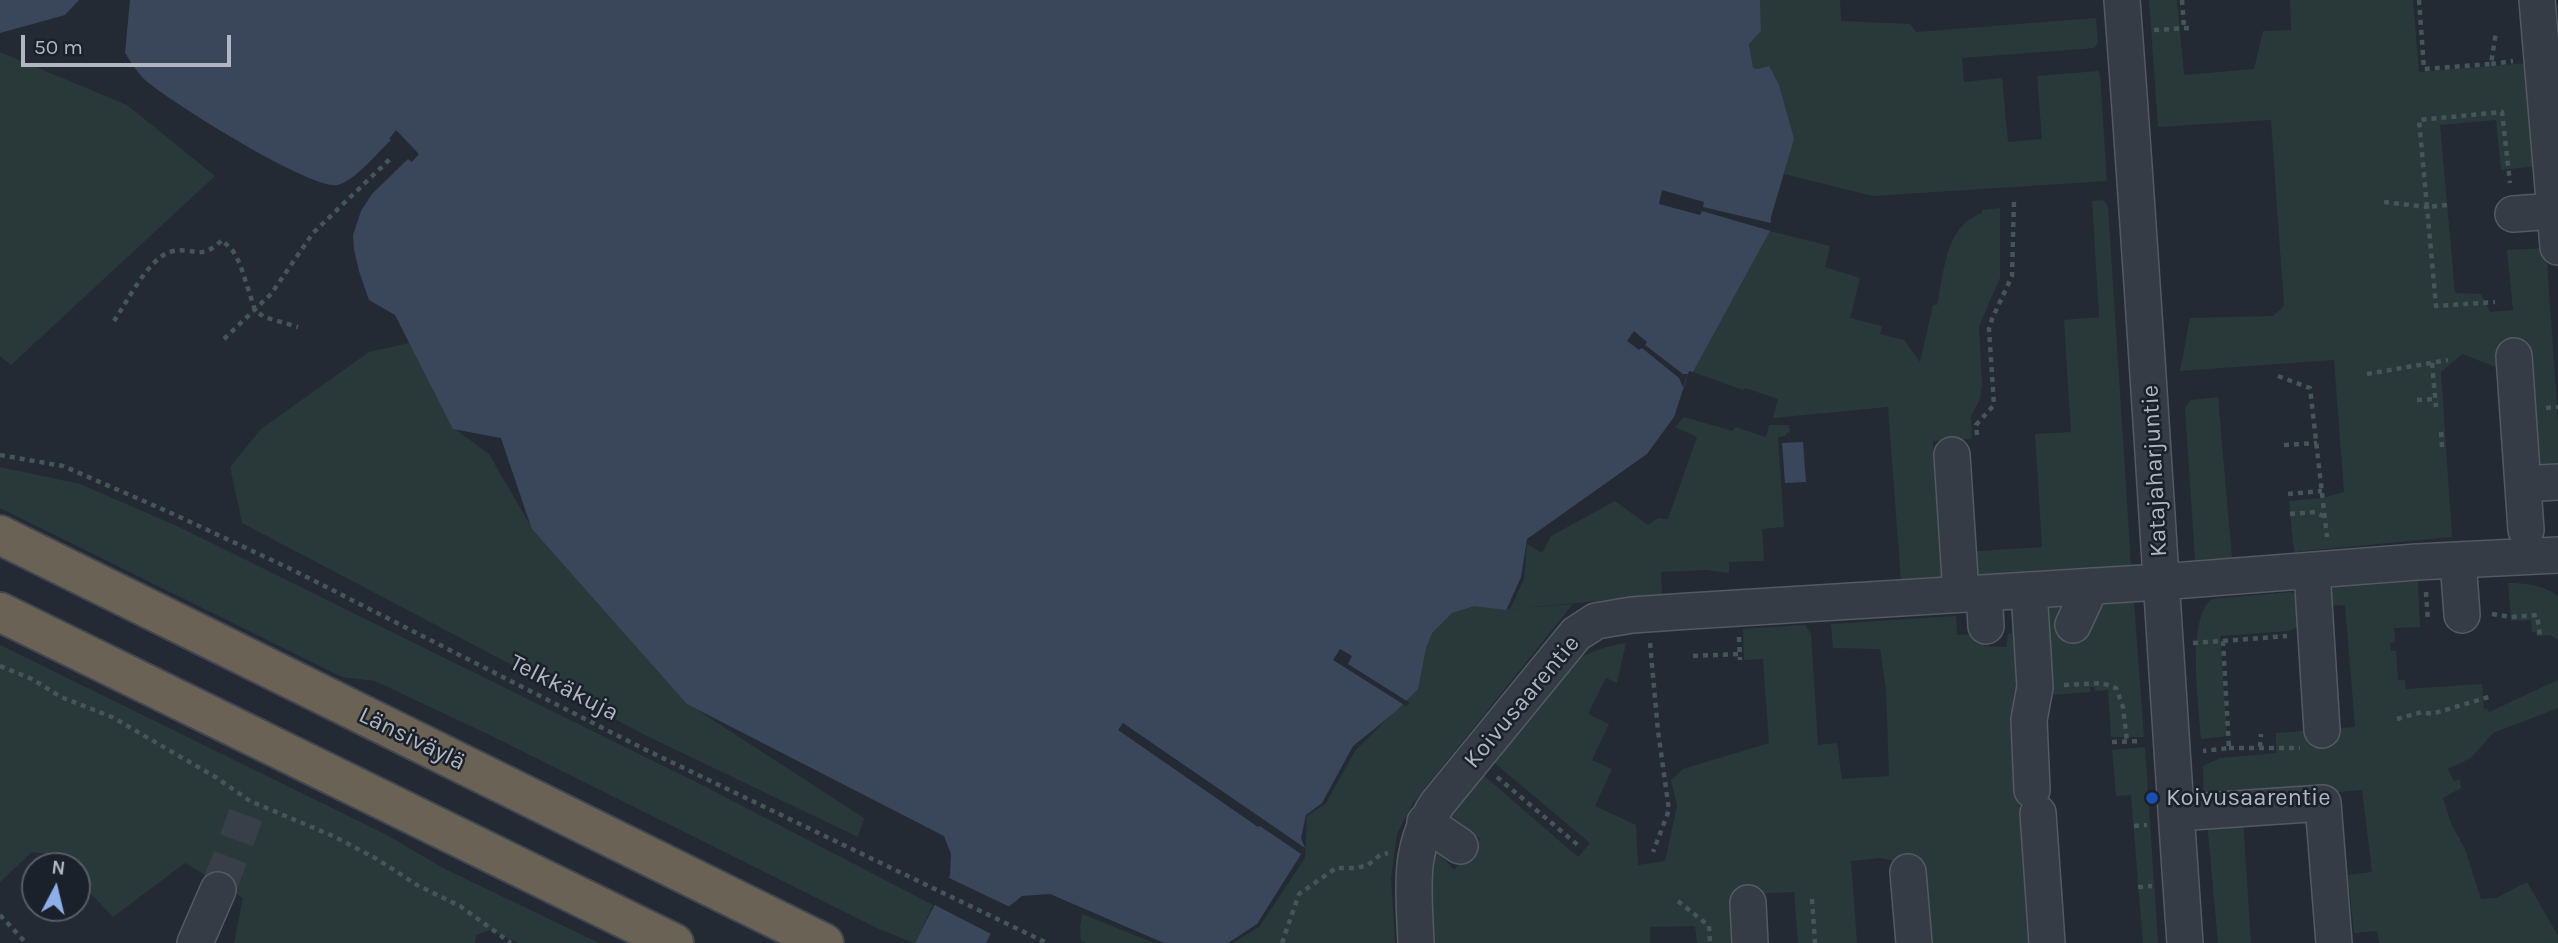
<!DOCTYPE html>
<meta charset="utf-8">
<style>
body{margin:0}
#map{position:relative;width:2558px;height:943px;overflow:hidden;background:#232a34;font-family:Karla,sans-serif}
canvas{display:block}
.north{position:absolute;left:21px;top:852px;width:70px;height:70px;box-sizing:border-box;background:#1b212a;border:2px solid #575d67;border-radius:50%;rotate:7deg;font-size:19px;font-weight:700;line-height:28px;text-align:center;color:#b0b7c2}
.north::after{content:'';display:block;margin:auto;width:24px;height:32px;background:#8eafe9;clip-path:polygon(50% 0,100% 100%,50% 72%,0 100%)}
.scale{position:absolute;left:21px;top:35px;width:210px;height:32px;box-sizing:border-box;border:4px solid #b0b7c2;border-top:0;padding-left:9px;font-size:21px;line-height:24px;white-space:nowrap;color:#b0b7c2;-webkit-text-stroke:5px #1b212a;paint-order:stroke}
</style>
<div id="map">
<canvas width="2558" height="943"></canvas>
<div class="north">N</div>
<div class="scale">50 m</div>
</div>
<script>
const g = document.querySelector('canvas').getContext('2d');
g.lineJoin = 'round';
function paint(path, color) { g.fillStyle = color; g.fill(path, 'evenodd'); }
function trace(path, color, width, dash) { g.strokeStyle = color; g.lineWidth = width; g.lineCap = dash ? 'butt' : 'round'; g.setLineDash(dash || []); g.stroke(path); }
function write(font, color, halo, rows, align = 'center') {
  g.font = font + ' Karla,sans-serif'; g.lineWidth = 5; g.setLineDash([]); g.textBaseline = 'middle'; g.strokeStyle = halo; g.fillStyle = color; for (const [text, x, y, turn = 0] of rows) {
    g.save(); g.translate(x, y); g.rotate((+turn || 0) * Math.PI / 180); g.textAlign = isNaN(turn) ? turn : align; if (halo) g.strokeText(text, 0, 0); g.fillText(text, 0, 0); g.restore();
  }
}
paint(new Path2D(`
 M 1760,0 L 1840,0 L 1841,21 L 1910,24 L 1916,32 L 2096,18 L 2098,43 L 2094,48 L 1962,58 L 1964,82 L 2002,78 L 2008,142 L 2042,139 L 2037,76 L 2098,71 L 2100,75 L 2107,181 L 1873,196 L 1784,174 L 1793,139 L 1779,85 L 1759,69 L 1753,68 L 1749,44 L 1761,31 Z
 M 2149,0 L 2177,0 L 2184,75 L 2254,69 L 2263,31 L 2291,30 L 2290,0 L 2413,0 L 2419,72 L 2528,63 L 2538,166 L 2501,170 L 2496,120 L 2440,125 L 2455,293 L 2481,294 L 2490,312 L 2513,310 L 2507,250 L 2546,248 L 2558,421 L 2558,472 L 2547,472 L 2537,464 L 2498,368 L 2462,354 L 2441,372 L 2452,537 L 2294,552 L 2289,501 L 2323,498 L 2344,492 L 2334,360 L 2180,371 L 2190,318 L 2273,316 L 2284,306 L 2271,120 L 2158,127 Z
 M 0,52 L 127,105 L 215,176 L 11,365 L 0,356 Z
 M 2103,200 L 2108,206 L 2131,565 L 1975,575 L 1969,555 L 1979,551 L 2042,547 L 2035,434 L 2071,432 L 2064,320 L 2099,317 L 2092,201 Z
 M 2000,208 L 2000,278 L 1979,326 L 1982,385 L 1980,399 L 1971,416 L 1972,439 L 1933,441 L 1943,578 L 1901,582 L 1888,407 L 1773,418 L 1778,399 L 1745,388 L 1743,390 L 1693,372 L 1770,231 L 1830,246 L 1825,267 L 1860,278 L 1850,318 L 1882,326 L 1880,334 L 1904,340 L 1920,362 L 1933,305 L 1937,305 C 1945,270 1944,227 1982,213 L 1982,210 Z
 M 395,314 L 944,836 L 696,709 L 864,818 L 858,837 L 647,736 L 242,523 L 230,467 L 261,429 L 369,352 L 409,343 ZM 455,429 L 501,438 L 530,525 L 489,454 Z
 M 2218,397 L 2232,558 L 2195,560 L 2185,408 L 2191,400 Z
 M 1684,417 L 1733,431 L 1735,427 L 1766,437 L 1769,425 L 1789,425 L 1790,432 L 1786,433 L 1786,436 L 1778,437 L 1784,527 L 1762,529 L 1764,561 L 1729,562 L 1729,573 L 1705,570 L 1661,572 L 1662,595 L 1510,609 L 1524,579 L 1527,544 L 1542,553 L 1551,536 L 1615,501 L 1648,525 L 1658,518 L 1668,519 L 1697,437 L 1675,427 Z
 M 0,467 L 80,484 L 179,527 L 704,786 L 933,905 L 915,943 L 913,943 L 879,929 L 498,739 L 375,681 L 342,677 L 0,508 Z
 M 1570,509 L 1527,539 L 1521,577 L 1507,609 L 1573,604 L 1413,803 L 1397,834 L 1391,878 L 1395,943 L 1233,943 L 1259,927 L 1305,858 L 1307,816 L 1326,803 L 1355,751 L 1386,720 L 1353,746 L 1332,783 L 1359,652 Z
 M 2418,581 L 2420,627 L 2394,628 L 2395,642 L 2390,643 L 2391,651 L 2396,651 L 2398,680 L 2405,680 L 2406,689 L 2482,684 L 2484,709 L 2487,708 L 2489,712 L 2558,680 L 2558,708 L 2493,733 L 2471,758 L 2448,769 L 2454,781 L 2460,779 L 2461,788 L 2443,798 L 2451,823 L 2465,849 L 2481,899 L 2496,898 L 2527,882 L 2558,936 L 2558,943 L 2379,943 L 2377,931 L 2354,933 L 2348,875 L 2372,872 L 2362,790 L 2204,803 L 2203,766 L 2220,758 L 2276,753 L 2276,733 L 2355,727 L 2345,605 L 2322,606 L 2322,589 Z
 M 2508,583 C 2527,583 2543,585 2558,596 L 2558,640 L 2550,635 L 2537,636 L 2536,632 L 2532,632 L 2531,620 L 2511,621 Z
 M 2291,592 L 2298,596 L 2300,620 L 2297,627 L 2289,631 L 2220,636 L 2227,736 L 2201,739 C 2199,707 2186,617 2212,599 Z
 M 2134,602 L 2144,737 L 2111,737 L 2108,690 L 2095,691 L 2095,687 L 2090,687 L 2090,692 L 2052,695 L 2047,639 L 2037,608 Z
 M 2021,609 L 2026,668 L 2013,708 L 2028,943 L 1925,943 L 1920,867 L 1881,858 L 1851,861 L 1857,943 L 1798,943 L 1794,892 L 1757,894 L 1741,943 L 1697,943 L 1695,926 L 1650,927 L 1650,943 L 1430,943 L 1430,843 L 1454,870 L 1480,839 L 1447,813 L 1481,773 L 1578,857 L 1590,843 L 1491,760 L 1573,663 C 1589,651 1606,646 1626,643 L 1617,683 L 1606,678 L 1588,714 L 1609,724 L 1592,760 L 1612,769 L 1595,806 L 1636,825 L 1638,865 L 1665,861 L 1677,806 L 1671,780 L 1683,769 L 1769,743 L 1763,659 L 1744,660 L 1743,629 L 1805,625 L 1811,634 L 1818,745 L 1837,743 L 1842,779 L 1889,776 L 1886,689 L 1880,649 L 1833,648 L 1831,624 L 1956,616 L 1957,635 L 1984,634 L 1984,646 L 2006,647 L 2008,634 L 2012,633 L 2011,610 Z
 M 0,645 L 387,835 L 443,868 L 599,943 L 519,943 L 490,930 L 476,935 L 475,943 L 234,943 L 243,898 L 185,863 L 113,917 L 77,879 L 77,866 L 65,866 L 55,855 L 32,852 L 0,882 Z
 M 2145,747 L 2158,943 L 2143,943 L 2131,795 L 2116,796 L 2112,750 Z
 M 2243,820 L 2251,943 L 2218,943 L 2207,822 Z
 M 1082,914 L 1154,943 L 1087,943 L 1081,941 L 1080,927 Z`), '#293939');
paint(new Path2D(`
 M 0,0 L 79,0 L 65,15 L 0,33 Z
 M 130,0 L 1760,0 L 1761,31 L 1749,44 L 1753,68 L 1759,69 L 1769,66 L 1779,85 L 1794,139 L 1771,217 L 1770,231 L 1693,372 L 1689,371 L 1674,417 L 1647,454 L 1527,539 L 1521,577 L 1506,610 L 1474,606 L 1452,613 L 1432,633 L 1426,648 L 1418,689 L 1396,711 L 1353,746 L 1322,803 L 1306,815 L 1301,838 L 1305,848 L 1257,924 L 1228,943 L 1164,943 L 1050,894 L 1022,896 L 1001,913 L 986,943 L 915,943 L 950,875 L 951,854 L 944,836 L 687,704 L 532,529 L 501,438 L 453,429 L 395,315 L 369,300 L 359,271 L 354,249 L 353,235 L 361,211 L 372,194 L 408,159 L 412,162 L 419,154 L 396,130 L 389,139 L 391,140 C 378,152 354,182 337,185 C 311,190 168,101 144,79 C 137,72 131,62 125,53 Z
 M 1803,442 L 1806,482 L 1785,483 L 1782,443 Z`), '#3a475b');
paint(new Path2D(`
 M 1662,190 L 1704,202 L 1703,207 L 1775,224 L 1774,232 L 1702,211 L 1700,215 L 1659,204 Z
 M 1634,331 L 1647,342 L 1645,345 L 1683,374 L 1688,374 L 1683,387 L 1679,378 L 1642,348 L 1639,350 L 1627,341 Z
 M 1340,649 L 1352,656 L 1348,664 L 1410,703 L 1406,706 L 1333,660 Z
 M 1123,723 L 1305,848 L 1301,854 L 1260,826 L 1258,827 L 1118,730 Z
 M 945,876 L 1012,908 L 1003,915 L 993,935 L 931,903 Z`), '#232a34');
trace(new Path2D(`
 M 218,890 L 246,815`), '#383f49', 35, [35, 18]);
const minor = new Path2D(`
 M 2122,0 C 2146,314 2163,629 2185,943
 M 2537,0 L 2558,247
 M 2513,214 L 2555,211
 M 2514,356 L 2526,530
 M 1952,455 L 1961,594
 M 2523,484 L 2558,482
 M 2458,560 L 2462,615
 M 2312,571 L 2322,730
 M 2029,590 L 2035,687 L 2029,720 L 2032,790
 M 1984,593 L 1986,626
 M 2073,625 L 2091,586
 M 2038,813 L 2047,943
 M 2176,813 L 2323,803 L 2334,943
 M 1425,822 L 1460,846
 M 1908,872 L 1914,943
 M 1748,903 L 1750,943
 M 195,943 L 218,890
 M 1416,943 C 1414,890 1407,850 1437,804 L 1576,634 L 1596,621 L 1632,615 L 1690,611 L 2160,582 L 2417,562 L 2558,555`);
const highway = new Path2D(`
 M 0,535 L 824,943
 M 0,612 L 674,943`);
trace(minor, '#535a63', 38);
trace(highway, '#404750', 42);
trace(new Path2D(`
 M 2182,0 L 2184,28
 M 2419,0 L 2424,69 L 2491,64 L 2496,32
 M 2154,30 L 2189,28
 M 2491,64 L 2513,61
 M 2384,202 L 2427,207 L 2436,306 L 2495,302
 M 2447,205 L 2427,207 L 2419,120 L 2502,112 L 2510,183
 M 114,321 C 127,302 148,259 170,252 C 193,245 199,263 222,240 L 233,251 L 240,264 L 255,310 L 264,317 L 298,327
 M 224,339 L 271,294 L 313,233 L 392,157
 M 2432,363 L 2436,407
 M 2367,374 L 2448,360
 M 2278,376 L 2310,388 L 2327,537
 M 2417,400 L 2435,399
 M 2546,408 L 2558,407
 M 1977,435 L 1976,425 L 1994,405 L 1989,329 L 1992,319 L 2012,276 L 2014,199
 M 2284,445 L 2317,443
 M 2442,447 L 2441,431 L 2445,430
 M 0,455 L 63,466 L 169,512 L 293,570 L 640,747 L 1047,943
 M 2288,494 L 2322,491
 M 2290,514 L 2315,512 L 2323,516
 M 2426,592 L 2428,622
 M 2492,614 L 2511,617 L 2537,615 L 2540,636
 M 1739,637 L 1740,660
 M 2223,641 L 2287,636
 M 1650,643 L 1658,731 L 1669,810 L 1653,852
 M 2193,643 L 2223,641 L 2229,748 L 2203,751
 M 1693,656 L 1740,654
 M 0,666 L 32,679 L 61,697 L 112,717 L 217,778 L 250,801 L 333,836 L 377,859 L 417,885 L 460,906 L 511,943
 M 2064,685 L 2102,683 L 2116,688 L 2123,707 L 2127,742
 M 2397,719 L 2422,712 L 2432,714 L 2492,696
 M 2112,742 L 2142,741
 M 2260,747 L 2261,734
 M 2229,748 L 2300,748
 M 1497,777 L 1579,846
 M 2134,826 L 2147,825
 M 2138,887 L 2152,886
 M 1812,899 L 1815,943
 M 1678,901 L 1709,926 L 1710,943
 M 0,915 L 26,943
 M 1282,943 L 1299,894 L 1336,868 L 1357,868 L 1368,865 L 1380,855 L 1388,853`), '#465557', 4.5, [5, 5]);
trace(minor, '#363c45', 35);
trace(highway, '#6a6254', 38);
for (const [x, y, r, color] of [
 [2152,798,7,"#1a4fb4"]
]) { const dot = new Path2D(); dot.arc(x, y, r, 0, 2 * Math.PI); g.fillStyle = color; g.fill(dot); trace(dot, '#1b212a', 2.5); }
write('24px', '#b0b7c2', '#1b212a', [
 ["Katajaharjuntie",2155,471,-93],
 ["Telkkäkuja",564,688,27],
 ["Koivusaarentie",1522,702,-50],
 ["Länsiväylä",412,739,26]
]);
write('24px', '#b0b7c2', '#1b212a', [
 ["Koivusaarentie",2166,798]
], 'left');
</script>
